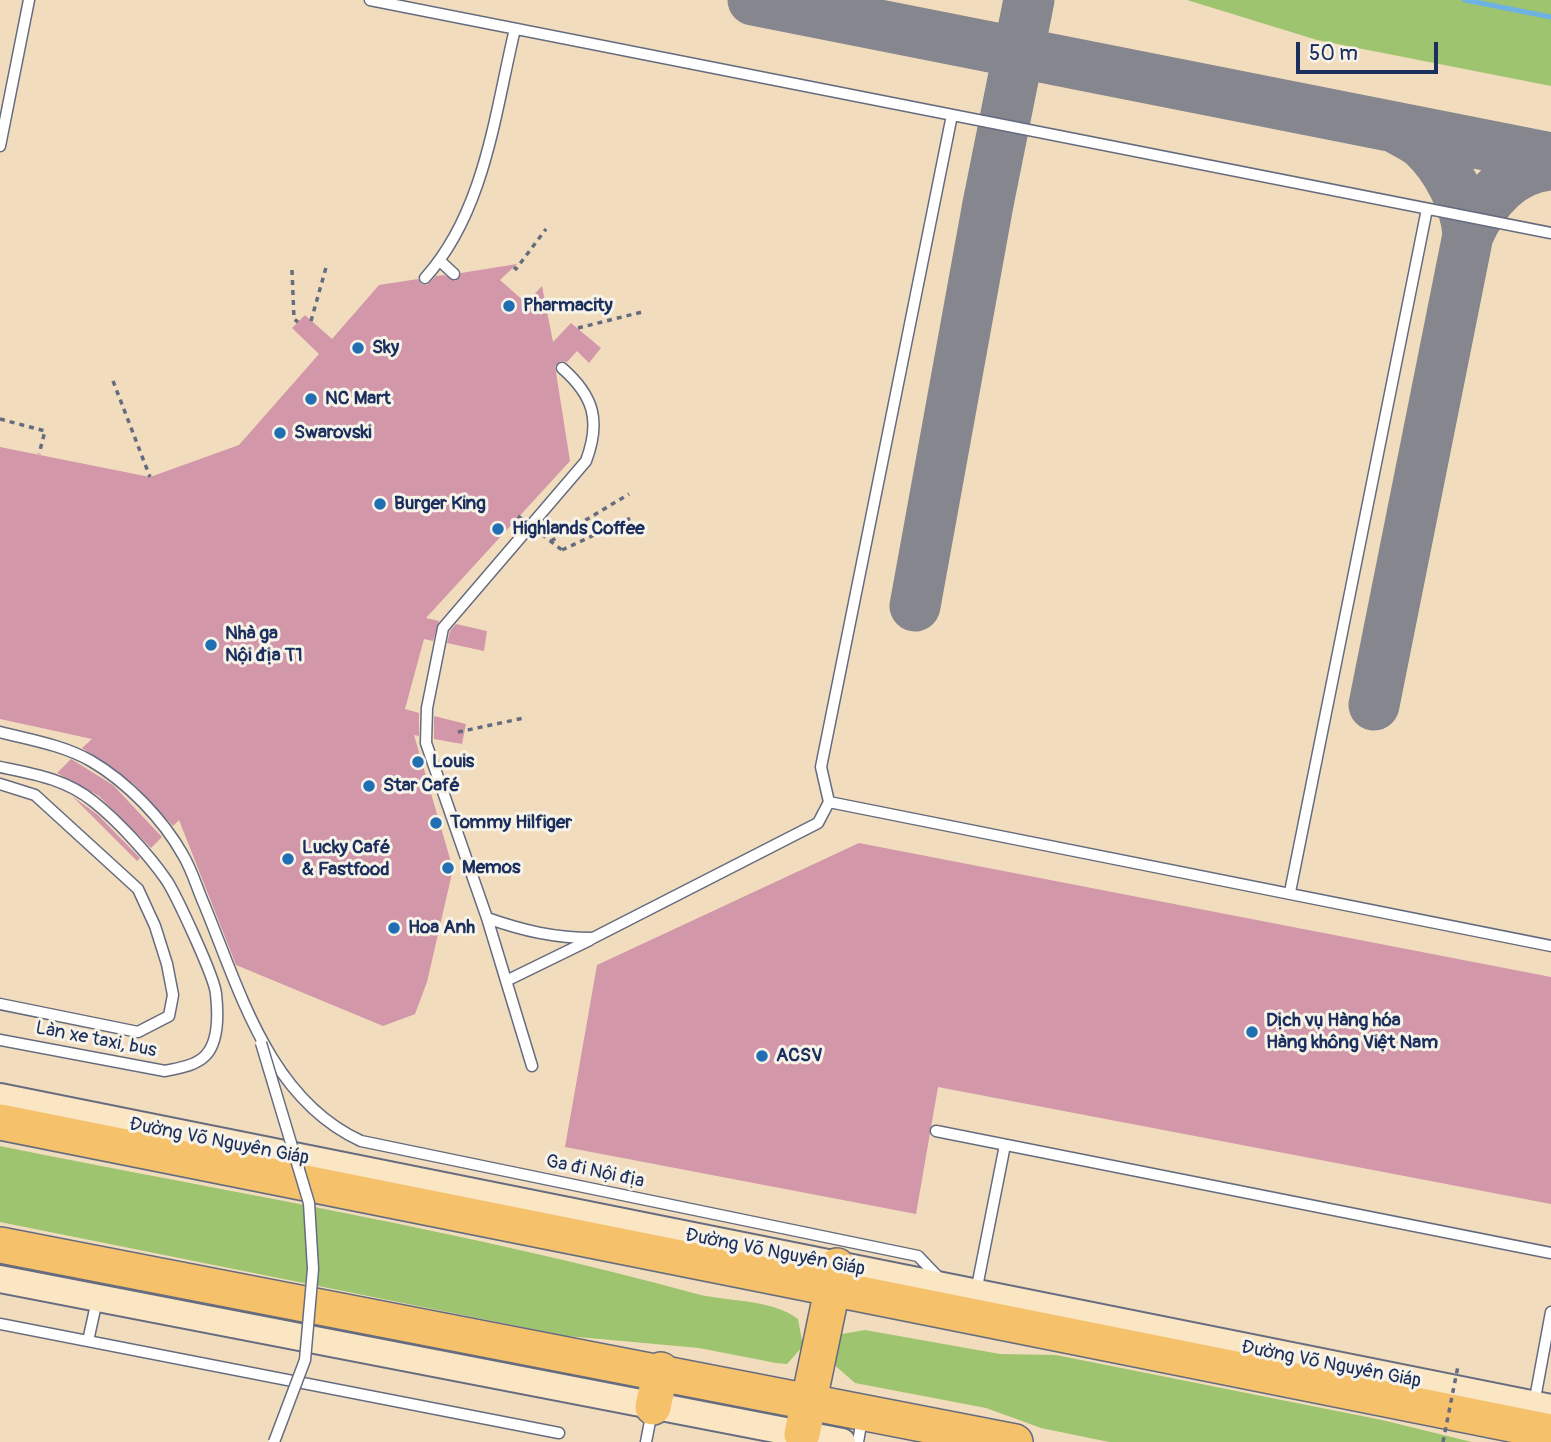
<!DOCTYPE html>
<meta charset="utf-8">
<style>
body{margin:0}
#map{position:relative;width:1551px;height:1442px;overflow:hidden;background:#f1ddbd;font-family:Pangolin,sans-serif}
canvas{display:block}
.scale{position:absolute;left:1296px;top:42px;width:142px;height:32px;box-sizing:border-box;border:4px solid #1b2f5e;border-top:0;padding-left:9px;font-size:21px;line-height:24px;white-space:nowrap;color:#1b2f5e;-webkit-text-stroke:5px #f7f3e8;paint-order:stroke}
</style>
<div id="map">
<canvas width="1551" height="1442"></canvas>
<div class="scale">50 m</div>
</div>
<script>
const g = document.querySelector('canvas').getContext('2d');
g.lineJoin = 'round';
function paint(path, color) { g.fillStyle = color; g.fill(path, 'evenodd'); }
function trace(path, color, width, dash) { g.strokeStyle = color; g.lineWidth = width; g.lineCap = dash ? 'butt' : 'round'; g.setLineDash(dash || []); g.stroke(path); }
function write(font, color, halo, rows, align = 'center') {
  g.font = font + ' Pangolin,sans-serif'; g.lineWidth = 6; g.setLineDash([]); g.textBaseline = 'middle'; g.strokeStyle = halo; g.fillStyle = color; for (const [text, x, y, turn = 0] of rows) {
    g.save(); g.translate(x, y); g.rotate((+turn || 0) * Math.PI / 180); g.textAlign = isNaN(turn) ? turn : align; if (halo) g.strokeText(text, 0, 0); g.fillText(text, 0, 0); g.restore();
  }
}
paint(new Path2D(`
 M 1187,0 L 1551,0 L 1551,86 L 1317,40 Z
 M 0,1146 C 232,1193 468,1231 697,1294 C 729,1302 772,1299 798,1319 L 803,1346 L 787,1364 L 776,1363 L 699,1348 L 567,1336 L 0,1222 Z
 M 865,1330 L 1000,1354 L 1056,1355 L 1382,1420 L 1472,1442 L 1109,1442 L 1041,1428 L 986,1408 L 855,1383 L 831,1362 L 833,1347 L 842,1334 Z`), '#9fc46f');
trace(new Path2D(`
 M 1465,0 L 1551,17`), '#6db2e3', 5);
trace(new Path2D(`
 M 753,0 L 1551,158
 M 1468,235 C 1484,200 1509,168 1551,165
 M 915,606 L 988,204 L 1029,0
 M 1374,705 L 1468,235 C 1466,203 1447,167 1424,145 C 1416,138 1404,133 1395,127`), '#86868e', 51);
paint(new Path2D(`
 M 517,264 L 500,280 L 526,303 L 542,286 L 553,342 L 571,323 L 601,348 L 589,363 L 577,351 L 567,362 L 561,361 L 555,366 L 570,461 L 426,618 L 439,621 L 433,641 L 424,639 L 405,709 L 419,713 L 419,736 L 414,735 L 453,869 L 427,982 L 415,1014 L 383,1026 L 236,965 L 179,820 L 173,826 L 135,785 L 82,748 L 92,739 L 0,719 L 0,447 L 150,477 L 239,445 L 319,354 L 292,328 L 305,315 L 332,339 L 379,285 L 418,279 L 421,284 L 427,285 L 436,276 L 444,275 L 456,281 L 461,273 Z
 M 456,624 L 487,631 L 484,651 L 447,643 L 450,631 Z
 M 434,716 L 466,724 L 462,744 L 434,739 Z
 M 71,759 L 113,785 L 162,837 L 151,848 L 99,796 L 57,773 Z
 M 72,796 L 98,815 L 140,858 L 137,861 Z
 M 859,843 L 1551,977 L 1551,1204 L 938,1087 L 916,1214 L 565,1147 L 597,965 Z`), '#d297a9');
const lane = new Path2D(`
 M 370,0 L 1551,233
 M 0,146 L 29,0
 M 440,261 L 454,274
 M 425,278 C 485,212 495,112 515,29
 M 0,732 C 31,740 63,745 91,761 C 127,782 163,819 183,855 C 192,870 197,888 204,904 C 240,991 269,1099 361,1141 L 918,1256 L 940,1279
 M 0,767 C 34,774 66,779 94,802 C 118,821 150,856 167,881 C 177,897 215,978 216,994 C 218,1012 219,1042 205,1056 C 195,1066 178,1068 165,1071 L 0,1040
 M 0,784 L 35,795 L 138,889 L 155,926 L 167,964 L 173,995 L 169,1016 L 138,1032 L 0,1004
 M 829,802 L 821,767 L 952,115
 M 1290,892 L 1427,209
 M 487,918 C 524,931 555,938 593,938 L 818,823 L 829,802 L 1551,946
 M 506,981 L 590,940
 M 532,1066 L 487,918 L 426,743 L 427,708 L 443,628 L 586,461 C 601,421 594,396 562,368
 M 936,1131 L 1551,1253
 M 976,1292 L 1005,1145
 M 0,1324 L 559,1433
 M 88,1341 L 97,1300
 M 1534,1404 L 1551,1312
 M 646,1442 L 652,1411
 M 858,1442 L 862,1419`);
const secondary = new Path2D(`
 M 0,1097 L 1551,1408
 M 0,1279 L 842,1442`);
const highway = new Path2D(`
 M 0,1122 L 1551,1432
 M 0,1245 C 338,1311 677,1374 1015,1442
 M 653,1407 L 661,1370
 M 802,1434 L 837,1266`);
trace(lane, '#666c7f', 13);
trace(secondary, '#666c7f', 30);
trace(highway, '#666c7f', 38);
trace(new Path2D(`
 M 514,267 L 516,269 L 546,229
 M 292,270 L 294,319 L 298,322
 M 311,321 L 327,264
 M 578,328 L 642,312
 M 113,381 L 150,477
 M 0,419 L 45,431 L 39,454
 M 551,541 L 629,494
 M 562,550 L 631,518
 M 458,732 L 524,718`), '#666c7f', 3.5, [5, 5]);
trace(lane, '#fff', 10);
trace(secondary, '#fbe6c4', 26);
trace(highway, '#f5c16b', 35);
const laneBridge = new Path2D(`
 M 261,1043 L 309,1203 L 313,1269 L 305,1360 L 274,1442`);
trace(laneBridge, '#666c7f', 13, []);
trace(new Path2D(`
 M 518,516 L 562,550
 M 1443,1442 L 1458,1366`), '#666c7f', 3.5, [5, 5]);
trace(laneBridge, '#fff', 10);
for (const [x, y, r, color] of [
 [509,306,7,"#1f6fb2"],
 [358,348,7,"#1f6fb2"],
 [311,399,7,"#1f6fb2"],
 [280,433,7,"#1f6fb2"],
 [380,504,7,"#1f6fb2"],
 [498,529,7,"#1f6fb2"],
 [211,645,7,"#1f6fb2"],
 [418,762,7,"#1f6fb2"],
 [369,786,7,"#1f6fb2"],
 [436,823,7,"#1f6fb2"],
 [288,859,7,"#1f6fb2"],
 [448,868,7,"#1f6fb2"],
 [394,928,7,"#1f6fb2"],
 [1252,1032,7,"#1f6fb2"],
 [762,1056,7,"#1f6fb2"]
]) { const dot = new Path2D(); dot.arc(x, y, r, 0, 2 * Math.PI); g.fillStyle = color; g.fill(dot); trace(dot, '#f7f3e8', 2.5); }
write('bold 19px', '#1b2f5e', '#f7f3e8', [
 ["Pharmacity",523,306],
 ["Sky",372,348],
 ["NC Mart",325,399],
 ["Swarovski",294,433],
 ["Burger King",394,504],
 ["Highlands Coffee",512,529],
 ["Nhà ga",225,634],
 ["Nội địa T1",225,656],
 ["Louis",432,762],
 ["Star Café",383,786],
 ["Tommy Hilfiger",450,823],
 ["Lucky Café",302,848],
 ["& Fastfood",302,870],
 ["Memos",462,868],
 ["Hoa Anh",408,928],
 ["Dịch vụ Hàng hóa",1266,1021],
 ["Hàng không Việt Nam",1266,1043],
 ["ACSV",776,1056]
], 'left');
write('19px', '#1b2f5e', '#f7f3e8', [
 ["Làn xe taxi, bus",96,1040,11],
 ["Đường Võ Nguyên Giáp",219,1142,11],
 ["Ga đi Nội địa",595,1172,12],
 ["Đường Võ Nguyên Giáp",775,1253,11],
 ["Đường Võ Nguyên Giáp",1331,1365,11]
]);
</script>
